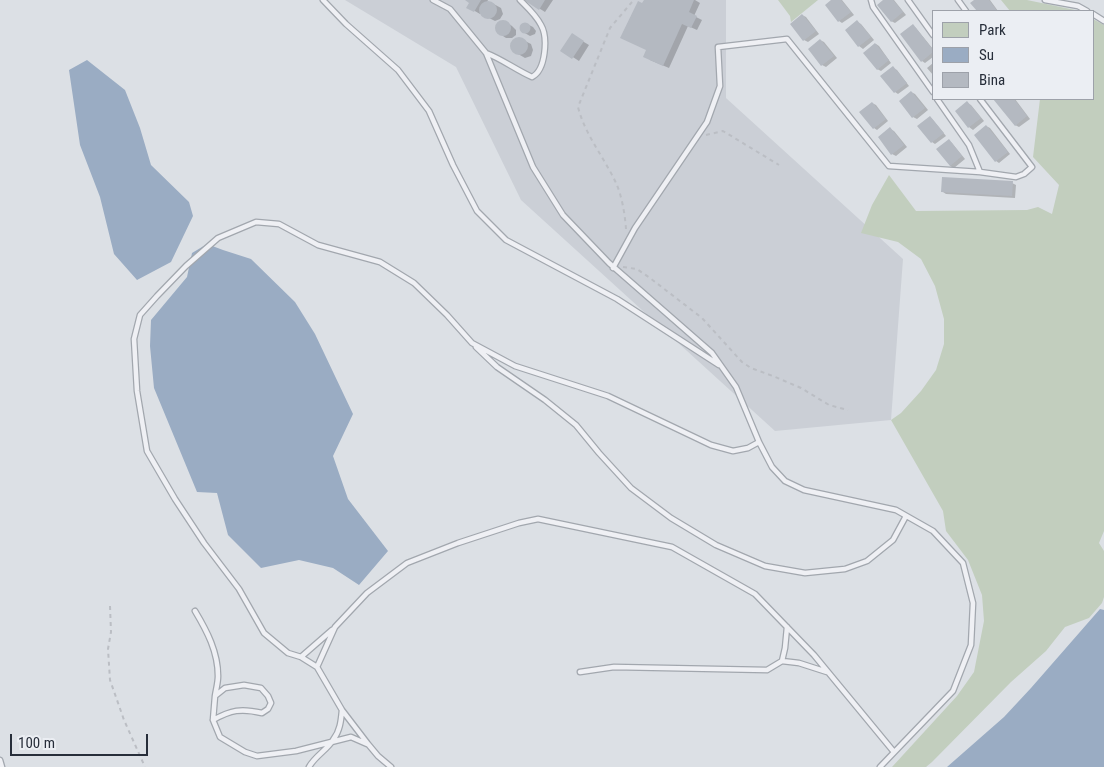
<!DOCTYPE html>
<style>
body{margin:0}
#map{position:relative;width:1104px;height:767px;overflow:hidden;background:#dce0e5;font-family:"Roboto Condensed",sans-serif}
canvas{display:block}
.legend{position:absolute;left:932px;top:10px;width:162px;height:90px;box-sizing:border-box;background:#ebeef3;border:1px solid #9da1a9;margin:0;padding:6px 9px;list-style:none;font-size:15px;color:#272e3a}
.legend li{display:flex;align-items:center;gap:10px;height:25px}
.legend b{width:25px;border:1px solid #9da1a9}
.scale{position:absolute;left:10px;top:734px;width:138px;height:22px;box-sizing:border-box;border:2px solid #272e3a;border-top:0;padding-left:6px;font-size:15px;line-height:18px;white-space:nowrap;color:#272e3a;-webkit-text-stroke:4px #ebeef3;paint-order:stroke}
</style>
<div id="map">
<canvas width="1104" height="767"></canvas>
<ul class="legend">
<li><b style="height:14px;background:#c2cebe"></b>Park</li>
<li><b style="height:14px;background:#9aacc3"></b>Su</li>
<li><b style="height:14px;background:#b4b9c1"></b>Bina</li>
</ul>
<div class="scale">100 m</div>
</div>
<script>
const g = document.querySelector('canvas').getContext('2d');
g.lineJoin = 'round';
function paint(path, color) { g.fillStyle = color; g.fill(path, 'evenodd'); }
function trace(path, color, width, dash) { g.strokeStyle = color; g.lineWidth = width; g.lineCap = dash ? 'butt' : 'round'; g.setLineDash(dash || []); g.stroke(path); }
paint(new Path2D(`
 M 345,0 L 726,0 L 726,98 L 903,259 L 891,420 L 775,431 L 521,200 L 456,67 Z`), '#cbcfd6');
paint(new Path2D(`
 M 778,0 L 818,0 L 791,22 L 790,16 Z
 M 1001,0 L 1027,0 L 1080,11 L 1010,11 Z
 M 1093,19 L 1104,25 L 1104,531 L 1099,543 L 1104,551 L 1104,597 L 1102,603 L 1089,618 L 1065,627 L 1046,651 L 1011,682 L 932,762 L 926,767 L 892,767 L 957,696 L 974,672 L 984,621 L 982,595 L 968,560 L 946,531 L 943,511 L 891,420 L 901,413 L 921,391 L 936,370 L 944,344 L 944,319 L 935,286 L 921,259 L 898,242 L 861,233 L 872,205 L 889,175 L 916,211 L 1027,210 L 1038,207 L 1052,214 L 1059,185 L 1033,157 L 1040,99 L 1093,99 Z`), '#c2cebe');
paint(new Path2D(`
 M 87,60 L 125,90 L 140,128 L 151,165 L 189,202 L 193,216 L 171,262 L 137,280 L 114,254 L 100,197 L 80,145 L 69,70 Z
 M 207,244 L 223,250 L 251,259 L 295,302 L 315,334 L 353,414 L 333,456 L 348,499 L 388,551 L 359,585 L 333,568 L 299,560 L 261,568 L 228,535 L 217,493 L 197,492 L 154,388 L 150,346 L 151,320 L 187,277 L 192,253 Z
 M 1100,609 L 1104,610 L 1104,767 L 947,767 L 1004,717 L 1031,688 Z`), '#9aacc3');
paint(new Path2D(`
 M 467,0 L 488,0 L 487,2 L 490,2 L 501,8 L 503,14 L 500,19 L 495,21 L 483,15 L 481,12 L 480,14 L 468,7 L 471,2 Z
 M 526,0 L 553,0 L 545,12 Z
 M 645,0 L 695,0 L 700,3 L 694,16 L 702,20 L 697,30 L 688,26 L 669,68 L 650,60 L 647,50 L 643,5 Z
 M 833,0 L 842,0 L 854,15 L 842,23 L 839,21 Z
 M 885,0 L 894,0 L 906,15 L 895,23 L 891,21 Z
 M 976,0 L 990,0 L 998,11 L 979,11 L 972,3 Z
 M 802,15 L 806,17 L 819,34 L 808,42 L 804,40 Z
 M 500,22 L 506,22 L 512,26 L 516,30 L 516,35 L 512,38 L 506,38 L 500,34 L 497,30 L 497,26 Z
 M 857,22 L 861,24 L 874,40 L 863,49 L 859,46 L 846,30 Z
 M 525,23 L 533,27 L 536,31 L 535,34 L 530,36 L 523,32 L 521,29 L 521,25 Z
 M 913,26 L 916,28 L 933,49 L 933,57 L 925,63 L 922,61 Z
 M 572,35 L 589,45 L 579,61 L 562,50 Z
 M 519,38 L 531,44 L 533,50 L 531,56 L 525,58 L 513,51 L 511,46 L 514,41 Z
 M 820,40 L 824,42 L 837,58 L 826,67 L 822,65 Z
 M 876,44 L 879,46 L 891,63 L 881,71 L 877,69 Z
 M 933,63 L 933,75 L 927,68 Z
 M 893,68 L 897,70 L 909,86 L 898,94 L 895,92 L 882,76 Z
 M 911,92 L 915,94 L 928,110 L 917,119 L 913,117 Z
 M 995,99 L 1015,99 L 1030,119 L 1019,127 L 1015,125 Z
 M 872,103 L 876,105 L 888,121 L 877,130 L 874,128 Z
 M 967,103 L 971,105 L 984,121 L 973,130 L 969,127 L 956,111 Z
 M 930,117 L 933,120 L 946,136 L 935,144 L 932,142 Z
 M 986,126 L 990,128 L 1010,154 L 999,163 L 996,161 Z
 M 890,129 L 894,131 L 907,147 L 896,156 L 892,154 Z
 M 949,141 L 952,143 L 965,159 L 954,168 L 950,166 Z
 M 1012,183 L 1016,185 L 1015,198 L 946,194 L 943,192 Z`), '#0003');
paint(new Path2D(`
 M 465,0 L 481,0 L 474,12 L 466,8 L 469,3 Z
 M 524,0 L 545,0 L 539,10 Z
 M 644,0 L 694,0 L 689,12 L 697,16 L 691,28 L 682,24 L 663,66 L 643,57 L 646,50 L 620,38 L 638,1 L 642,3 Z
 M 831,0 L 841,0 L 851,12 L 838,22 L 825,5 Z
 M 883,0 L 893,0 L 903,12 L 891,22 L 877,5 Z
 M 974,0 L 989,0 L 997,11 L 977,11 L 970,3 Z
 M479 10a9 9 0 1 1 18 0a9 9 0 1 1-18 0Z
 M 802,14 L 816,31 L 803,41 L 790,24 Z
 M 857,20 L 871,37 L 858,47 L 845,30 Z
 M495 28a8 8 0 1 1 16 0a8 8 0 1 1-16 0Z
 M519.5 28a5.5 5.5 0 1 1 11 0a5.5 5.5 0 1 1-11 0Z
 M 913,24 L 933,50 L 933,52 L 921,62 L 900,34 Z
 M 572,33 L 584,41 L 572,59 L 560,51 Z
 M510 46a9 9 0 1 1 18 0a9 9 0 1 1-18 0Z
 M 820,39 L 834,56 L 821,66 L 808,49 Z
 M 875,43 L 889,60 L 877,70 L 863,53 Z
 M 893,66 L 907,83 L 894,93 L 880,76 Z
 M 911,91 L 925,108 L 912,118 L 899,101 Z
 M 993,99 L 1014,99 L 1027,116 L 1015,126 Z
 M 967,101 L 981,118 L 968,128 L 955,111 Z
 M 872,102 L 886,119 L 873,129 L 859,112 Z
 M 930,116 L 944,133 L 931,143 L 917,126 Z
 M 986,125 L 1008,152 L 995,162 L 974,135 Z
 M 890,127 L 904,145 L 891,155 L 878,137 Z
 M 949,139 L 962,156 L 950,166 L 936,149 Z
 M 942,177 L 1013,181 L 1012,196 L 941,192 Z`), '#b4b9c1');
const lane = new Path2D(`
 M 323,0 L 346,24 L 398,70 L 429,111 L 453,165 L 477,211 L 506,240 L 617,299 L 719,365
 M 433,0 L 450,9 L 486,53 L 533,167 L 563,215 L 609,263 L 712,353 L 736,387 L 759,442 L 772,467 L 785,481 L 804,490 L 896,510 L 933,531 L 963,563 L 973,603 L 971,645 L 953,691 L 880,767
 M 871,0 L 873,7 L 933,92
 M 908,0 L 933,35
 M 958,0 L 966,11
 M 1045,0 L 1078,6 L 1087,11
 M 1093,14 L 1104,21
 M 486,53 C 502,59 516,70 532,77 C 546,70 548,37 541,25 C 536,15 528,8 520,0
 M 937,99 L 969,145 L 980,172
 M 613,268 L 635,228 L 707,122 L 720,86 L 718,47 L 787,39 L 889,166 L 980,172 L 1016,177 L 1024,174 L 1032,167 L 980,99
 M 476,347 L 497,367 L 545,400 L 576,425 L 599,453 L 631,488 L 671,518 L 716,545 L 765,566 L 805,573 L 845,569 L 867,561 L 893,540 L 906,516
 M 195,611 C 207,631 218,652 218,676 C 218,683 216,689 215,696
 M 301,657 L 332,630
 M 782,661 L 799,663 L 827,672
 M 317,667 L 335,627 L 367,593 L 407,563 L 458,543 L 519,523 L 538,519 L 672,547 L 755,594 L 814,655 L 894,752
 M 580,672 L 614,667 L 767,670 L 782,661 L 785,648 L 787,627
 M 213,720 C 231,710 241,708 262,713 L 268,709 L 271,703 L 268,696 L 261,688 L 244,685 L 225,688 L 215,696 L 213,720 L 220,737 L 245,752 L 257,756 L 296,751 L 351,737 L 367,744
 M 0,760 L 2,767
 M 309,767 C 315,756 327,750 333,740 C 340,731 341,721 342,710
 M 391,767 L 378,756 L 368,744 L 342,710 L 317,667 L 301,657 L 288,653 L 264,633 L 239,589 L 204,543 L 175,499 L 147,451 L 137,391 L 134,339 L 140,315 L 157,296 L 186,266 L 218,238 L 256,222 L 279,224 L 318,245 L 380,262 L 414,283 L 447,315 L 472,343 L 515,366 L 608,396 L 711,445 L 733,451 L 748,448 L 759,442`);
trace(lane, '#a2a7ae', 7);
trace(new Path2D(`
 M 706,135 L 723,131 L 779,165
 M 626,229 C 625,215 622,196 616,183 C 604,157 585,135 578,107 L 610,28 L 632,2
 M 623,267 L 637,269 L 650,278 L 702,318 L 742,362 L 751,368 L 773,376 L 801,388 L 829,405 L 848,410
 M 110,606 L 111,632 L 108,649 L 110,680 L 124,720 L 145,767`), '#bbbec4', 2, [4, 4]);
trace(lane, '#eff0f4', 4.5);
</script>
